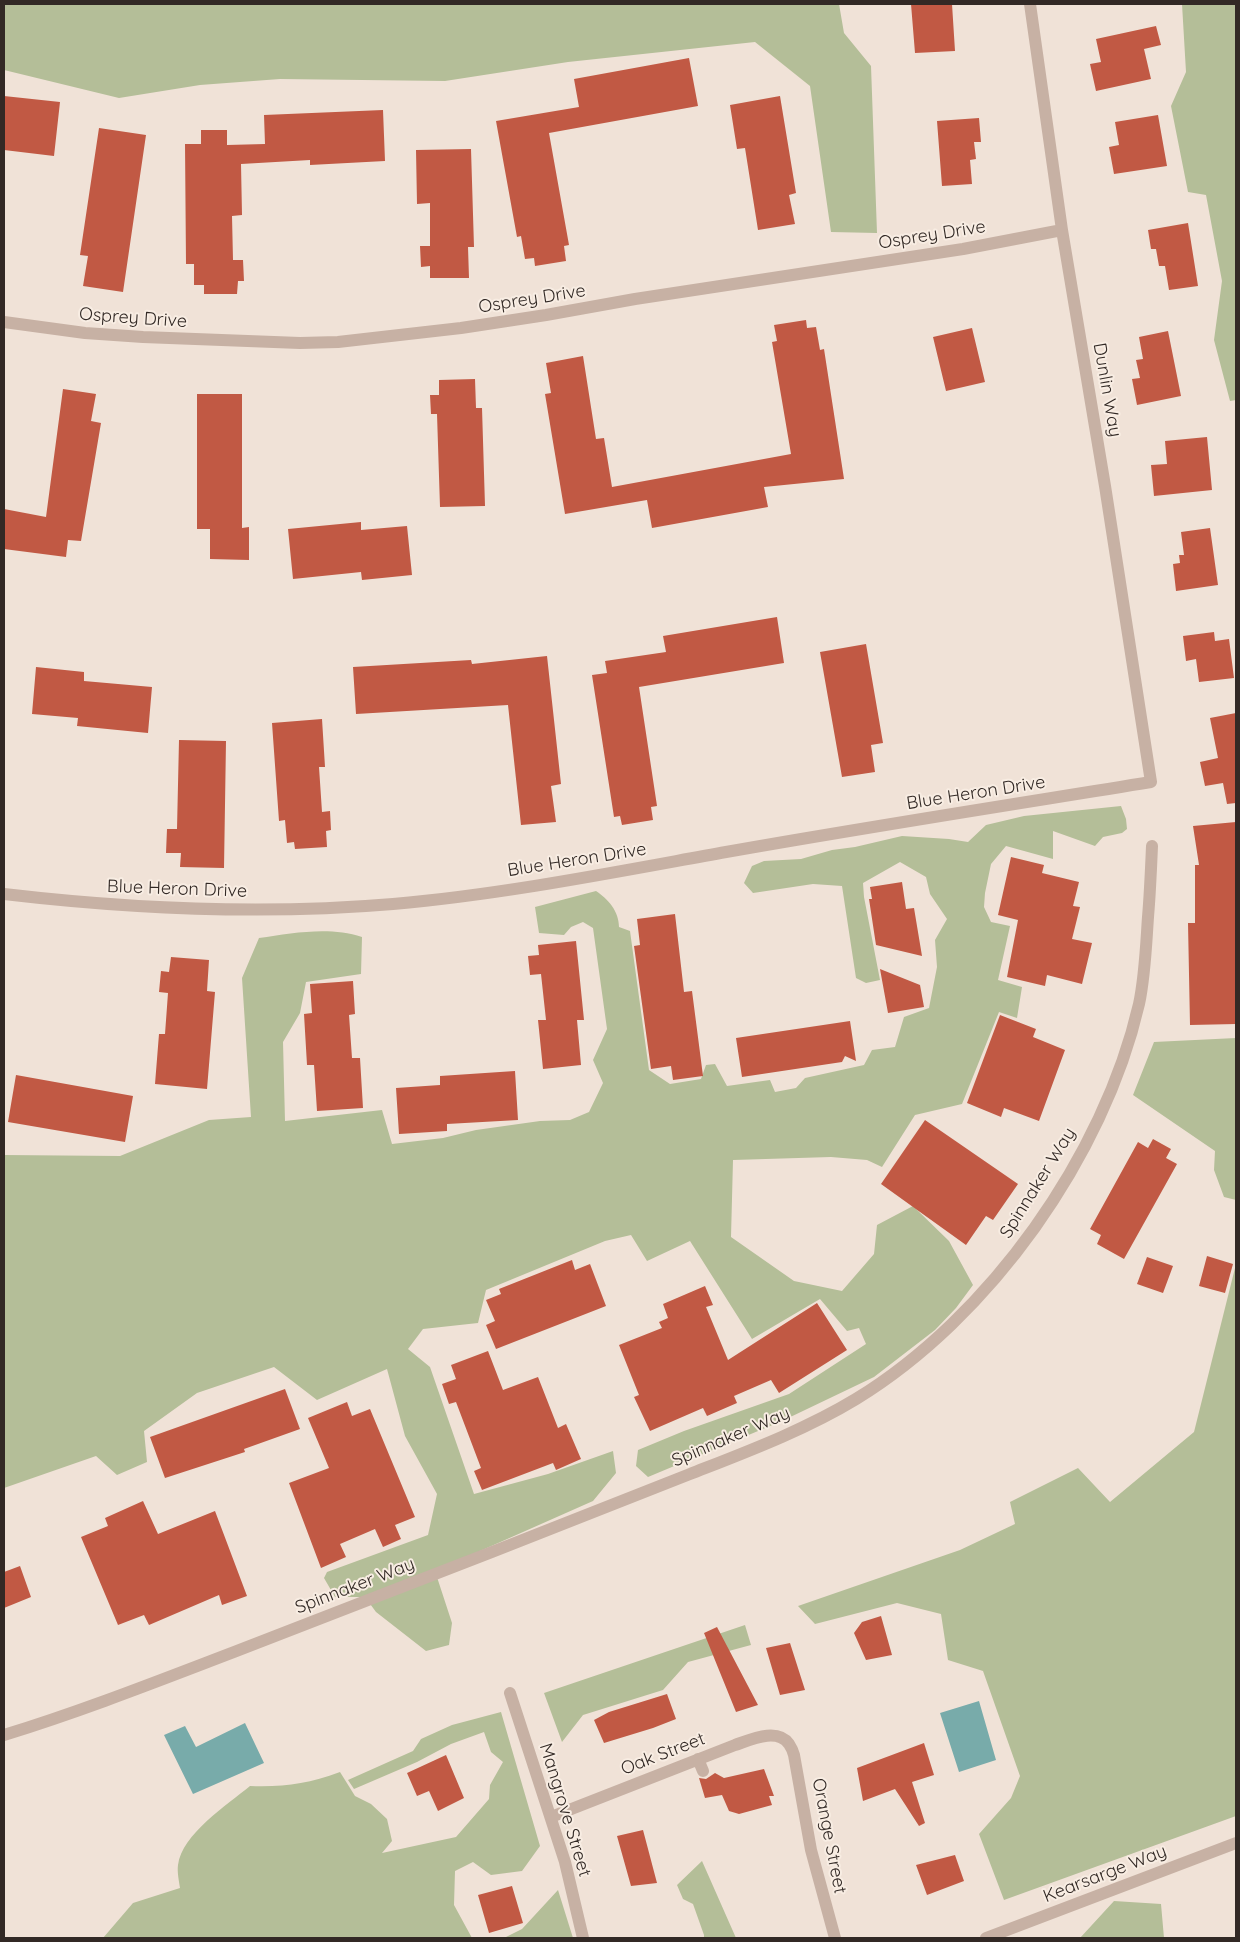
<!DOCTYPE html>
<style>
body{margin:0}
#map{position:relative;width:1240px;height:1942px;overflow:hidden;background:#f0e2d7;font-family:Quicksand,sans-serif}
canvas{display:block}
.frame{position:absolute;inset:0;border:5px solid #322925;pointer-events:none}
</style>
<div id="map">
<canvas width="1240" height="1942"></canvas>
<div class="frame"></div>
</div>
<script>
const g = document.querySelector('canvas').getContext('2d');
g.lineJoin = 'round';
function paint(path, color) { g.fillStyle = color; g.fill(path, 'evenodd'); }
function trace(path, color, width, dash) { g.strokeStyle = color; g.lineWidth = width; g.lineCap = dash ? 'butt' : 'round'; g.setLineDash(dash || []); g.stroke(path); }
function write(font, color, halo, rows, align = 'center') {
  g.font = font + ' Quicksand,sans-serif'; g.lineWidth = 4; g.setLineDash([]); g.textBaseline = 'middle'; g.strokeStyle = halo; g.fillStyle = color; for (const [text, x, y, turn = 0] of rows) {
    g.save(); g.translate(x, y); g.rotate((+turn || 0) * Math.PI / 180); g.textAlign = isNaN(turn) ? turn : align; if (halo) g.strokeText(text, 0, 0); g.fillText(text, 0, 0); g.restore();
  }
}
paint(new Path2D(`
 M 4,4 L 839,4 L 844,33 L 871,66 L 877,233 L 831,232 L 810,86 L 755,42 L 568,62 L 445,81 L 280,79 L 200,85 L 119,98 L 4,70 Z
 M 1182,4 L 1236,4 L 1236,400 L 1230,401 L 1214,340 L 1222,281 L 1206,195 L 1188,192 L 1171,106 L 1186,72 Z
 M 1121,806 L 1126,819 L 1127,829 L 1122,833 L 1103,837 L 1095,846 L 1053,831 L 1053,859 L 1006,846 L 991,864 L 985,893 L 984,907 L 991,922 L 1010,926 L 998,980 L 1022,987 L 1017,1018 L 999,1012 L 962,1104 L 915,1115 L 882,1167 L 867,1160 L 831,1157 L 733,1160 L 731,1237 L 794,1281 L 842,1291 L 874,1254 L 877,1225 L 913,1206 L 949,1241 L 973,1285 L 956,1308 L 935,1330 L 874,1377 L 782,1421 L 648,1477 L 636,1466 L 638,1450 L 684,1431 L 789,1394 L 866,1344 L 859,1328 L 847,1331 L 820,1299 L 752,1339 L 690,1241 L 647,1261 L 631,1235 L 605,1241 L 486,1290 L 478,1323 L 423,1329 L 408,1349 L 430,1367 L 474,1494 L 548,1474 L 613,1451 L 616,1473 L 593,1501 L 435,1571 L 452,1623 L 449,1645 L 426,1651 L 376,1612 L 365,1597 L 335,1597 L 324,1578 L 327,1572 L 428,1535 L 437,1494 L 405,1436 L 387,1369 L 317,1400 L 274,1367 L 197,1393 L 144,1431 L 147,1462 L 117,1475 L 96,1456 L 4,1488 L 4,1155 L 120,1156 L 209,1120 L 251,1117 L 242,978 L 259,938 C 293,933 329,926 362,937 L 361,974 L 306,982 L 300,1013 L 283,1042 L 285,1121 L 382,1110 L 392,1144 L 443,1138 L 476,1130 L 540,1121 L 570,1120 L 589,1112 L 603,1083 L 593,1060 L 607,1029 L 593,928 L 583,922 L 571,927 L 564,935 L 539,933 L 535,907 L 596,891 C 608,899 619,911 619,927 L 630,931 L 649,1070 L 670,1084 L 701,1079 L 706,1065 L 715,1064 L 727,1086 L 770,1080 L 775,1092 L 796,1088 L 805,1078 L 864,1065 L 872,1050 L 895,1047 L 904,1017 L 929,1008 L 937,967 L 935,940 L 947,919 L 930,894 L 926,877 L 900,862 L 863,883 L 864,897 L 880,980 L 866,983 L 856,978 L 842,886 L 813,884 L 753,893 L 744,883 L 752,866 L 764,861 L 801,859 L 832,850 L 855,847 L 902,836 L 949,839 L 968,842 L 986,825 L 1024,816 Z
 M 1236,1038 L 1236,1200 L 1224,1197 L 1214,1170 L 1215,1151 L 1133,1095 L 1154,1042 Z
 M 1236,1264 L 1236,1816 L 1004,1900 L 979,1834 L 1011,1798 L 1020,1776 L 983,1671 L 948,1660 L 941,1614 L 897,1603 L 815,1624 L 798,1606 L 960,1550 L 1015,1524 L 1010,1502 L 1078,1468 L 1110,1502 L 1194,1432 Z
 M 745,1625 L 751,1645 L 688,1662 L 663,1690 L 583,1715 L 562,1742 L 544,1693 Z
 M 501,1712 L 540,1846 L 522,1871 L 491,1875 L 473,1862 L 455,1871 L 454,1905 L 472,1938 L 103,1938 L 133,1903 L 180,1888 C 179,1881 177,1872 178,1865 C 182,1834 227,1805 250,1786 C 285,1787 307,1784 340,1772 L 355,1796 L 371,1804 L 387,1819 L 392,1841 L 382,1853 L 456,1837 L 489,1799 L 490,1785 L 503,1762 L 491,1752 L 484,1732 L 451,1744 L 417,1762 L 354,1789 L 348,1780 L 413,1751 L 421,1739 L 452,1725 Z
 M 702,1861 L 736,1938 L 704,1938 L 704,1935 L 693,1904 L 683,1899 L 677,1885 Z
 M 558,1890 L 573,1938 L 504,1938 L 522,1929 Z
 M 1114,1901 L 1161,1904 L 1164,1938 L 1080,1938 Z`), '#b4be98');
paint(new Path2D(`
 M 979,1701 L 996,1760 L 959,1772 L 940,1713 Z
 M 245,1723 L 264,1763 L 193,1794 L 164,1735 L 185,1726 L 196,1747 Z`), '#78abaa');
paint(new Path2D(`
 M 911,4 L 952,4 L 955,51 L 915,53 Z
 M 1156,26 L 1161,45 L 1144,49 L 1151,79 L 1096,91 L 1090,64 L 1101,62 L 1096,39 Z
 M 689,58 L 698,106 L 549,133 L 569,245 L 564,246 L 566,261 L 535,266 L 534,258 L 525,259 L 521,236 L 517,237 L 496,121 L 579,107 L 574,79 Z
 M 4,96 L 60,102 L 54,156 L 4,150 Z
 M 780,96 L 796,193 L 789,195 L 795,224 L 758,230 L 745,148 L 737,149 L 730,105 Z
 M 383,110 L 385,161 L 310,165 L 310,160 L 241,164 L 242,215 L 232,216 L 233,260 L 243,260 L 244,281 L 238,281 L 237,294 L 204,294 L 204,285 L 194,285 L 194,264 L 186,264 L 185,144 L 201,144 L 201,130 L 227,130 L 227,145 L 265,144 L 264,115 Z
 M 1158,115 L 1167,166 L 1114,174 L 1109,147 L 1119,145 L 1115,122 Z
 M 979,118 L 981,142 L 974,142 L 976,159 L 970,160 L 972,184 L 942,186 L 937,121 Z
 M 99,128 L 146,135 L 123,292 L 83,286 L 88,256 L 80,255 Z
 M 471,149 L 474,247 L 468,247 L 469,278 L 430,278 L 430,266 L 421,267 L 420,246 L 430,246 L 430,203 L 417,204 L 416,150 Z
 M 1188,223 L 1198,286 L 1169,290 L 1165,266 L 1159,266 L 1156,249 L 1151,249 L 1148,230 Z
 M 806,320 L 807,328 L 816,327 L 820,350 L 824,349 L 844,479 L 764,487 L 768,507 L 652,528 L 647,500 L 565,514 L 545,394 L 551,393 L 546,363 L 583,356 L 596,439 L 604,438 L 612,487 L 791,454 L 772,342 L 777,341 L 774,325 Z
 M 972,328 L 985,382 L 946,391 L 933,337 Z
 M 1168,331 L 1181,396 L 1137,405 L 1132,379 L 1140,378 L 1136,360 L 1143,359 L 1139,337 Z
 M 475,379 L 476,408 L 482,408 L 485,506 L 440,507 L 437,414 L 431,414 L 430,395 L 439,395 L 439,380 Z
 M 63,389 L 96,394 L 91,421 L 101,423 L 81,541 L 68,540 L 66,557 L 4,549 L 4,509 L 46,517 Z
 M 197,394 L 242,394 L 242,528 L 249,527 L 249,560 L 210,559 L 210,529 L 197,529 Z
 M 1207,437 L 1212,490 L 1154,496 L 1151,465 L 1167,464 L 1165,441 Z
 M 361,522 L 361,530 L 407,526 L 412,575 L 362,580 L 361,572 L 293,579 L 288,529 Z
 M 1210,528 L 1218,585 L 1176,591 L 1173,564 L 1180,563 L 1179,555 L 1184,555 L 1181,532 Z
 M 777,617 L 784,663 L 639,687 L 657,806 L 651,807 L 653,820 L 622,825 L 620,816 L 614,817 L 592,675 L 607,673 L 605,661 L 666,652 L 663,636 Z
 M 1214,632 L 1215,641 L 1229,639 L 1234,678 L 1199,682 L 1196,659 L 1186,661 L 1183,636 Z
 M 866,644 L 883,743 L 871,745 L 875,772 L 842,777 L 820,652 Z
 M 547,656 L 561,784 L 551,786 L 556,822 L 521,825 L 508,705 L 356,714 L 353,667 L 471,660 L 472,664 Z
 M 36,667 L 84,672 L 84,681 L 152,687 L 148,733 L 77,726 L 78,718 L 32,714 Z
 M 1236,713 L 1236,803 L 1227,804 L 1223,783 L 1205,786 L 1200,762 L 1218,758 L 1210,718 Z
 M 322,719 L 325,767 L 319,767 L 322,812 L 330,811 L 331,830 L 326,831 L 327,847 L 295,849 L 294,842 L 287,843 L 285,820 L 279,821 L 272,723 Z
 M 179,740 L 226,741 L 224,868 L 180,867 L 181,853 L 166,853 L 167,829 L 177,829 Z
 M 1236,822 L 1236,1024 L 1190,1025 L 1188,923 L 1195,923 L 1195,865 L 1199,865 L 1193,826 Z
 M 1011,857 L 1044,865 L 1042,873 L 1079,882 L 1073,906 L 1080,907 L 1072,939 L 1092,943 L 1082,984 L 1047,975 L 1045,986 L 1007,977 L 1018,920 L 998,915 Z
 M 902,882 L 906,909 L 914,908 L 922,956 L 876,945 L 869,899 L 872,899 L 870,887 Z
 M 675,914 L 684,992 L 692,991 L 703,1076 L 673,1080 L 671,1066 L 651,1069 L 634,946 L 640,945 L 637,919 Z
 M 576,941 L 584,1020 L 577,1020 L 581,1065 L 543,1069 L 538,1020 L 546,1020 L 541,974 L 530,975 L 528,956 L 539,955 L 538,945 Z
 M 171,957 L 209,960 L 207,991 L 215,992 L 207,1089 L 155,1084 L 159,1034 L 165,1034 L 168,993 L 159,992 L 161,971 L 169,972 Z
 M 880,969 L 920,985 L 924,1007 L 888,1013 Z
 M 353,981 L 355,1014 L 349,1015 L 352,1058 L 360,1058 L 363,1108 L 317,1111 L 314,1065 L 307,1065 L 304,1014 L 312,1013 L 310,984 Z
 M 1000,1015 L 1036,1029 L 1033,1037 L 1065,1050 L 1039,1121 L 1004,1108 L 1001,1117 L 967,1103 Z
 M 850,1021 L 856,1061 L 845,1056 L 842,1062 L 742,1077 L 736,1038 Z
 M 515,1071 L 518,1120 L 447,1124 L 447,1131 L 399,1134 L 396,1088 L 440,1085 L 440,1076 Z
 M 16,1075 L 133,1096 L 125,1142 L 8,1122 Z
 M 925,1120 L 1018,1184 L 993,1220 L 986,1216 L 966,1245 L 881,1184 Z
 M 1153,1139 L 1171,1149 L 1166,1158 L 1177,1164 L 1124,1259 L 1097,1244 L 1101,1235 L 1090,1229 L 1138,1142 L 1148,1148 Z
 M 1207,1256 L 1233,1264 L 1225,1293 L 1199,1286 Z
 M 1147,1257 L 1173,1266 L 1163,1293 L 1137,1284 Z
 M 572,1260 L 575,1270 L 590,1264 L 606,1306 L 496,1349 L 486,1325 L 495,1321 L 486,1300 L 501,1294 L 499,1289 Z
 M 705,1286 L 713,1305 L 706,1307 L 728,1360 L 817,1303 L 847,1350 L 779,1393 L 771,1380 L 734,1396 L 737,1403 L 707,1416 L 703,1408 L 650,1431 L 634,1397 L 639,1395 L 619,1345 L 662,1328 L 659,1322 L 668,1318 L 663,1304 Z
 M 488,1351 L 503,1390 L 538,1377 L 558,1428 L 566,1424 L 581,1459 L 556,1470 L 553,1463 L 482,1490 L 474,1471 L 481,1468 L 456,1402 L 449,1404 L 442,1384 L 456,1379 L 451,1365 Z
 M 285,1389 L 300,1429 L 244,1449 L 245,1452 L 165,1478 L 150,1437 Z
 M 347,1402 L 352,1416 L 370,1409 L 415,1517 L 395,1525 L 401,1539 L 383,1547 L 375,1529 L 340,1544 L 346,1557 L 321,1568 L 289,1483 L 329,1468 L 308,1418 Z
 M 143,1501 L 158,1534 L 215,1511 L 247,1596 L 222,1605 L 219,1595 L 149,1625 L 144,1615 L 118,1625 L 81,1537 L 108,1526 L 105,1518 Z
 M 20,1566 L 31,1597 L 4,1608 L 4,1572 Z
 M 881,1616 L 892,1655 L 866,1660 L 854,1633 L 862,1622 Z
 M 717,1627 L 758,1705 L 736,1712 L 704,1633 Z
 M 790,1643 L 805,1690 L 780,1695 L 766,1648 Z
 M 667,1694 L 676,1719 L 653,1728 L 604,1743 L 594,1720 L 609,1712 Z
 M 924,1743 L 934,1775 L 912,1782 L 925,1823 L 919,1826 L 895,1789 L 863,1801 L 857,1768 Z
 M 446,1755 L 464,1798 L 438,1811 L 429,1791 L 417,1796 L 407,1773 Z
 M 764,1769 L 774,1796 L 769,1796 L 772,1805 L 739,1814 L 729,1811 L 722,1795 L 705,1798 L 699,1778 L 706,1779 L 715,1773 L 724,1778 Z
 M 643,1830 L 657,1883 L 631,1886 L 617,1836 Z
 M 955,1855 L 964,1881 L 927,1895 L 916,1865 Z
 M 512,1886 L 523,1923 L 489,1933 L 478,1895 Z`), '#c15944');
trace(new Path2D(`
 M 4,322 L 85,333 L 143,337 L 300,343 L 338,342 L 461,328 L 546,315 L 635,299 L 963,249 L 1062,230
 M 4,894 C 132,909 263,915 393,904 C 505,894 615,872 726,852 C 867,827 1009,805 1151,782 L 1105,486 L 1062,230 L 1030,4
 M 510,1693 L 565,1862 L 583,1938
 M 4,1735 C 82,1711 158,1681 234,1652 C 320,1619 406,1586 492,1552 C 558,1526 624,1500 690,1474 C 746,1452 805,1430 856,1399 C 990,1317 1104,1156 1139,1004 C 1145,976 1146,946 1148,917 C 1150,894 1151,870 1152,846
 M 698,1759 L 703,1771
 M 551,1817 L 735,1745 C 750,1740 777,1727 789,1744 C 791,1747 793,1751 794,1755 L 811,1850 L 835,1938
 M 986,1938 L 1236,1843`), '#c7b1a4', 12);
write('18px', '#322925', '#f8ede3', [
 ["Osprey Drive",932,235,-9],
 ["Osprey Drive",532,299,-9],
 ["Osprey Drive",133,318,4],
 ["Dunlin Way",1107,390,80],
 ["Blue Heron Drive",976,793,-9],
 ["Blue Heron Drive",577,860,-9],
 ["Blue Heron Drive",177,889,2],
 ["Spinnaker Way",1038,1183,-58],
 ["Spinnaker Way",731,1437,-23],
 ["Spinnaker Way",355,1586,-21],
 ["Oak Street",663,1754,-21],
 ["Mangrove Street",565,1810,73],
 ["Orange Street",829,1836,79],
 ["Kearsarge Way",1105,1874,-21]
]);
</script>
